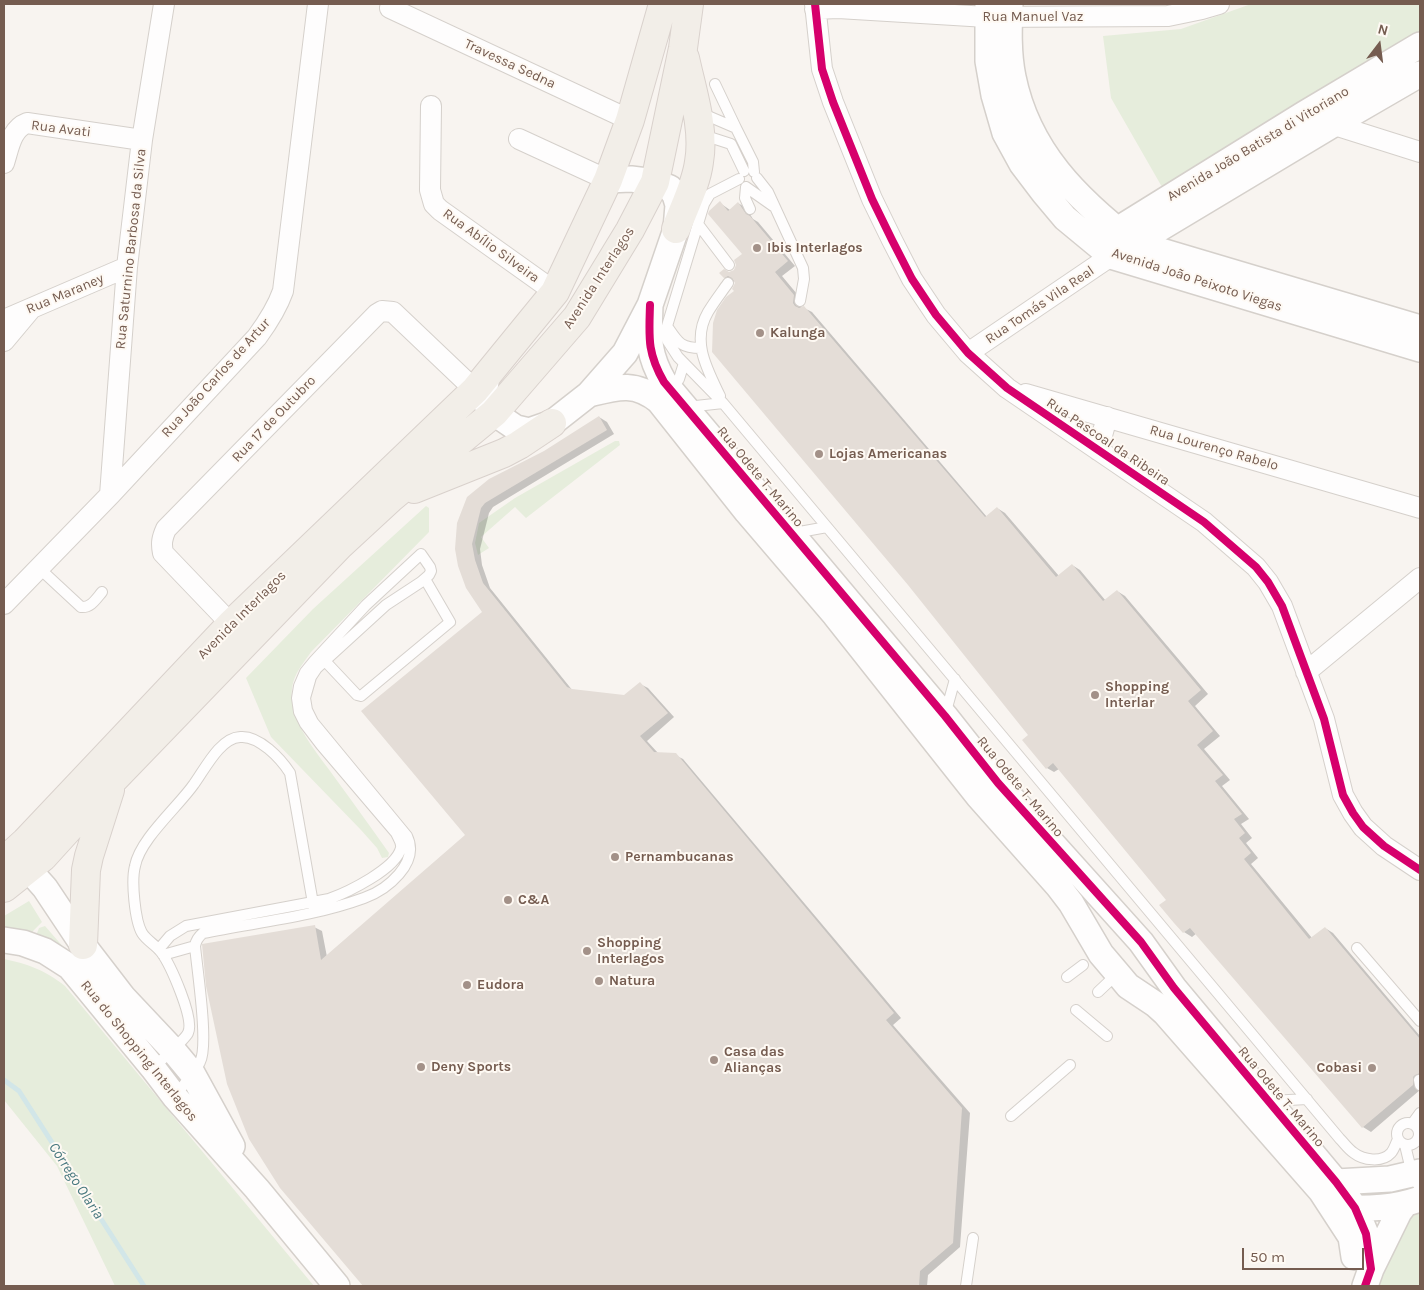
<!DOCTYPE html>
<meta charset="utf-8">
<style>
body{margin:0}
#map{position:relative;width:1424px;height:1290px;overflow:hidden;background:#f8f4f0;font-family:Karla,sans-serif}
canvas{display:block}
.frame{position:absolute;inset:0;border:5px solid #755c50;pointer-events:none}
.north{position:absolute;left:1354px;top:20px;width:50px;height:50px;-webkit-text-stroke:4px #fef9f3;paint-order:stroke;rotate:15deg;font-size:14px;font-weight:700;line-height:20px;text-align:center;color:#755c50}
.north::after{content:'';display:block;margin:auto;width:18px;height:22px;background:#755c50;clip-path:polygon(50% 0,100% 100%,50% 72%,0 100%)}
.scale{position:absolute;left:1242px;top:1248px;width:122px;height:22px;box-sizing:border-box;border:2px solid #755c50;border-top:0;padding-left:6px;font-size:15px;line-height:18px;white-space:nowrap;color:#755c50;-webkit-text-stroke:4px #fef9f3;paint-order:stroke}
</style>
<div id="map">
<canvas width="1424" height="1290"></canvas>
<div class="frame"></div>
<div class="north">N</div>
<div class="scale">50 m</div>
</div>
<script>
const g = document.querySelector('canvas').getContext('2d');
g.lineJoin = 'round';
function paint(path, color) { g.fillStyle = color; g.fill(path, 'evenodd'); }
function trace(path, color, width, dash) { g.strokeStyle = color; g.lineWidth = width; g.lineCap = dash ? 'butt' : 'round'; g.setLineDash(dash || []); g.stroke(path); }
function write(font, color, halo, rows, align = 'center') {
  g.font = font + ' Karla,sans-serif'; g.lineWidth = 4; g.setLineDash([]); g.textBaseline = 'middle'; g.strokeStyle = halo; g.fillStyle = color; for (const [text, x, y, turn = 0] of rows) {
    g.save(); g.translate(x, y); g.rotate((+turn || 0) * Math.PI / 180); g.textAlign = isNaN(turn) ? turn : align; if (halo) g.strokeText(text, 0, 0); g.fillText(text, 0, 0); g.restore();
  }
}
paint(new Path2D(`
 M 1251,4 L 1420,4 L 1420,35 L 1162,187 L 1111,98 L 1103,36 L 1181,29 Z
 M 615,441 L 619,441 L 620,445 L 526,518 L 515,507 L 481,537 L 489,548 L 478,555 L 475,543 L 479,523 L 515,498 Z
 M 426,506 L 429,508 L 429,532 L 311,652 C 300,668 290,678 292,700 C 293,727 323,760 338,782 C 355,805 372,829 389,853 L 388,857 L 382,858 L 377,848 L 361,830 L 271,737 L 246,678 L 313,609 Z
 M 29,901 L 42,922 L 33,931 L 30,940 L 4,931 L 4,916 Z
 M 45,926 L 72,957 L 34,941 L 39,928 Z
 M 4,959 C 28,964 45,970 65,986 L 314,1286 L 115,1286 L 57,1166 L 4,1100 Z
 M 1420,1204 L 1420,1286 L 1377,1286 L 1397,1233 Z`), '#e6eddc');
paint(new Path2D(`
 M 720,203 L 730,210 L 738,203 L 746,208 L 753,219 L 758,222 L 795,266 L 782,276 L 802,300 L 801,309 L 804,308 L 812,312 L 987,517 L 997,508 L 1005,513 L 1059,576 L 1072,565 L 1080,570 L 1106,601 L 1117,591 L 1125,596 L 1208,694 L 1195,706 L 1220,736 L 1204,749 L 1230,780 L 1222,786 L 1249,819 L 1241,824 L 1252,838 L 1246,843 L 1258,858 L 1251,864 L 1312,938 L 1325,928 L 1333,933 L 1420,1036 L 1420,1090 L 1371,1132 L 1363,1127 L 1197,933 L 1192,937 L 1184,932 L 1168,900 L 1059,769 L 1054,772 L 1047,768 L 1029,735 L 736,291 L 735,281 L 732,282 L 724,277 L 734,271 L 743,254 Z
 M 599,417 L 607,422 L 614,434 L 493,507 L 489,513 L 480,549 L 482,565 L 490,588 L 573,691 L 624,696 L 640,684 L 648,688 L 674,717 L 647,741 L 658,753 L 675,755 L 683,759 L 901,1018 L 893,1025 L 970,1113 L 960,1247 L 928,1275 L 927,1286 L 364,1286 L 281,1187 L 314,927 L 322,931 L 327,957 L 466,835 L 483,612 L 459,524 L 545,452 Z`), '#0003');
trace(new Path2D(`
 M 4,1080 L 19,1091 L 144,1286`), '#d2e6e8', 5);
paint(new Path2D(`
 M 720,201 L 728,211 L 738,202 L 746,214 L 750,216 L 788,261 L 775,272 L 794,295 L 793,303 L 795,306 L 799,308 L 804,306 L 985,517 L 997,507 L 1056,577 L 1072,564 L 1103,601 L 1117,590 L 1201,690 L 1188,701 L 1213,731 L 1197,745 L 1223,775 L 1215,781 L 1242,814 L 1234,819 L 1245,833 L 1239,838 L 1251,853 L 1244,859 L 1309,939 L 1325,927 L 1420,1039 L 1420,1073 L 1415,1075 L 1413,1077 L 1413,1085 L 1362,1128 L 1190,928 L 1183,933 L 1174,923 L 1159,905 L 1166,900 L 1053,763 L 1046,769 L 1022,740 L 1028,735 L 908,585 L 712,352 L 713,323 L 717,310 L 726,297 L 734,291 L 732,289 L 735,283 L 732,278 L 728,276 L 724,278 L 719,273 L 724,269 L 729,272 L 734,270 L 736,265 L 734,260 L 742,254 L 708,214 L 709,211 Z
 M 599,416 L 607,430 L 485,503 L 481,508 L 472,544 L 475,560 L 483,583 L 567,687 L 572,689 L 624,695 L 640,682 L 668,713 L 640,736 L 654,752 L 676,753 L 894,1013 L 886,1020 L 962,1108 L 953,1243 L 920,1271 L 919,1286 L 363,1286 L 280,1188 L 249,1139 L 227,1084 L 206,986 L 202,944 L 315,925 L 321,960 L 465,835 L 361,711 L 482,612 L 466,588 L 458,566 L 455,549 L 457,523 L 467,497 L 489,479 L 544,451 Z`), '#e4ddd7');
const service = new Path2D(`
 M 715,84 L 736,128
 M 701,113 L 736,128 L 753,162 L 754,172
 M 703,135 L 731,144 L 744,171
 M 757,178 L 768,192 L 803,268 L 804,279 L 800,301
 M 739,179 L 710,194 L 704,204 L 667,326 L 667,340 L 678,357 L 723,403 L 1340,1139 C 1344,1143 1348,1149 1354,1153 C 1363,1160 1382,1163 1391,1153 C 1394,1150 1396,1143 1398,1139
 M 750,209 L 745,198 L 746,187 L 773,206
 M 698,224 L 729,265
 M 667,326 C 678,342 680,348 701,348
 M 671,391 L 679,379 L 684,363
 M 720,396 C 707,369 691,341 708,312 C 714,302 721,293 728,283
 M 687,407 L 723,403
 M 794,533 L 827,527
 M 39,568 L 81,607 C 91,608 96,599 102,592
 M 325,661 L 357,695 L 361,696 L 450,622 L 425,579
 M 945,715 L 955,679
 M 1357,948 L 1420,1021
 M 159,949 L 170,936 L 186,926 L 329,899 C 348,892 396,869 401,848 C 402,842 398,838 396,833 L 321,745 L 305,724 L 299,712 L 297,698 L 299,686 L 305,672 L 314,661 L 366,605 L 421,554 L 430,567 L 431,571 L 429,575 L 421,582 L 386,605 L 317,668 L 311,677 L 305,698 L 307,710 L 313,722 L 407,836 C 420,863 387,890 364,898 C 312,917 257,922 203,933 C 198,937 196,940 195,946 C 197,969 209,1045 200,1062 C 194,1074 183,1085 175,1096
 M 163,955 L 195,946
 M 1067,977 L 1083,965
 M 1098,992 L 1117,974
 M 1076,1010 L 1107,1036
 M 153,1068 C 160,1061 184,1041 188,1033 C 195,1019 170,964 161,952 C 156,945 147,941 142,933 C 135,921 131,881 135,866 C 140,839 178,807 194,784 C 205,769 220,738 240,737 C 259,735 281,759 290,773 L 314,909
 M 1419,1080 L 1420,1085
 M 1271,1101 L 1307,1099
 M 1011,1116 L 1070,1065
 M1397 1134a11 11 0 1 1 22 0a11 11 0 1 1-22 0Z
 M 1412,1124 L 1420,1113
 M 1405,1145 L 1412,1174 L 1420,1188
 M 966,1286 L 973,1238`);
const minor = new Path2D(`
 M 815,4 L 822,69 L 833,102 L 872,199 L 892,240 L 912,279 L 936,315 L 968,353 L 1007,388 L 1204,522 L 1256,567 L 1268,582 L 1282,606 L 1324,719 L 1343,795 L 1353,813 L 1363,827 L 1384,846 L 1420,870
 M 390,8 L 630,120
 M 815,9 L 838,8 L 987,17 L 1168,16 L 1202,9 L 1219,4
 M 431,106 L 430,190 L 434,204 L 440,210 L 555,292
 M 1325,122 L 1420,152
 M 519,139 L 608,180
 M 4,163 C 9,148 11,129 27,123 L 142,140
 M 4,320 L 127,267
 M 4,341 L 30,310
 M 968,353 L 1111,256
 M 1026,394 L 1420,508
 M 1098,450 L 1107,417
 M 110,495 L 127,267 L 142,140 L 164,4
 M 4,604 L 110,495 L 257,337 C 268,322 277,308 283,291 L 318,4
 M 231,624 L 163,553 C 161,543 162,538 166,529 L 377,314 L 382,311 L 393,312 L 475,390
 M 1306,672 L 1420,578`);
const tertiary = new Path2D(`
 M 988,4 L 988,61 L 994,95 L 1005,133 L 1022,164 L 1044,193 L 1065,218 L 1111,256 L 1420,349
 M 1010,4 C 1009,28 1008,53 1013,77 C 1028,151 1077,199 1134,243 L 1420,328
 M 1104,238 L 1304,114 L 1420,45
 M 1127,248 L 1332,125 L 1420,74
 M 650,305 C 649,337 647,353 664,382 L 945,716 L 998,783 L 1141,942 L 1174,988 L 1336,1182 L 1355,1208 L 1366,1234 L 1371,1269 L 1365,1286
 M 487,376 L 484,394 L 486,403 L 494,413 L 516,428 L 529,431 L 552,423 L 589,394 L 625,353 L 650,305 L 676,229 L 678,205 L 675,195 L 670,188 L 655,182 L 631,179 L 608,180
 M 589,394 C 617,387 635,381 659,401 L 747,512 L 835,615 L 979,797 L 1058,886 L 1071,903 L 1101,954 L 1118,974 L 1128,986 L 1155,1004 L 1165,1013 L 1321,1191 L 1351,1237 L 1354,1257
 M 12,858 L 29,870 L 45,888 L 83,945 L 123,997 L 172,1049 L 192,1073 L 232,1146
 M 4,940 L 23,943 L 45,951 L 70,967 L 153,1068 L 175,1097 L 257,1189 L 337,1286
 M 1325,1188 L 1336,1182 L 1390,1179 L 1420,1172
 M 1342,1208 C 1370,1209 1394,1208 1420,1199
 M 1371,1269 L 1399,1212 L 1405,1204`);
const primary = new Path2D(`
 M 676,229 C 684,207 696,185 699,162 C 705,128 692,91 685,58
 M 414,489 L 504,453 L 519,445 L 552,423
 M 4,861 L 25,842 L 231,624 L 475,390 L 555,292 L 608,180 L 630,120 L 663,4
 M 4,888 L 43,857 L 113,780 L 339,546 L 391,498 L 494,413 L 577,317 L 630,230 L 655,182 L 683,48 L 689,4
 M 83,945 L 86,870 L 89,856 L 110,790`);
trace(service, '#d5d0cb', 12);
trace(minor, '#d5d0cb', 22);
trace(tertiary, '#d5d0cb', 28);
trace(primary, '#d9d1cc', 30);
trace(service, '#fefdfd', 10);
trace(minor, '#fefdfd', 20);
trace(tertiary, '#fefdfd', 25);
trace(primary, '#f2eee8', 28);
trace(new Path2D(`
 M 815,4 L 822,69 L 833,102 L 872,199 L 892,240 L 912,279 L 936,315 L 968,353 L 1007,388 L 1204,522 L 1256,567 L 1268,582 L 1282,606 L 1324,719 L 1343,795 L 1353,813 L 1363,827 L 1384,846 L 1420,870
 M 650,305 C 649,337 647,353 664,382 L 945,716 L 998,783 L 1141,942 L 1174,988 L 1336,1182 L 1355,1208 L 1366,1234 L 1371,1269 L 1365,1286`), '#d6006c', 8);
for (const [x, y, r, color] of [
 [757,248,5,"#a39188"],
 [760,333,5,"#a39188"],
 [819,454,5,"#a39188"],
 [1095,695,5,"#a39188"],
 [615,857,5,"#a39188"],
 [508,900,5,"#a39188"],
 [587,951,5,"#a39188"],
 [599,981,5,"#a39188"],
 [467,985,5,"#a39188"],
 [714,1060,5,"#a39188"],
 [421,1067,5,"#a39188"],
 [1372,1068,5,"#a39188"]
]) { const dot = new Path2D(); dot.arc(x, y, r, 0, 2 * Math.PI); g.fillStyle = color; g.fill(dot); trace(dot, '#fef9f3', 2); }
write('14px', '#755c50', '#fef9f3', [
 ["Rua Manuel Vaz",1033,17],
 ["Travessa Sedna",510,64,25],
 ["Rua Avati",61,129,7],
 ["Avenida João Batista di Vitoriano",1258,144,-31],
 ["Rua Abílio Silveira",491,246,36],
 ["Rua Saturnino Barbosa da Silva",131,249,-84],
 ["Avenida Interlagos",599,278,-57],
 ["Avenida João Peixoto Viegas",1197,280,18],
 ["Rua Maraney",65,294,-23],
 ["Rua Tomás Vila Real",1040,305,-34],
 ["Rua João Carlos de Artur",216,378,-48],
 ["Rua 17 de Outubro",274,419,-46],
 ["Rua Pascoal da Ribeira",1108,442,34],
 ["Rua Lourenço Rabelo",1214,448,16],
 ["Rua Odete T. Marino",760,477,50],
 ["Avenida Interlagos",242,615,-45],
 ["Rua Odete T. Marino",1020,787,50],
 ["Rua do Shopping Interlagos",139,1051,51],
 ["Rua Odete T. Marino",1281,1097,50]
]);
write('bold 14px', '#755c50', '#fef9f3', [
 ["Ibis Interlagos",767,248],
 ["Kalunga",770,333],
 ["Lojas Americanas",829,454],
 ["Shopping",1105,687],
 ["Interlar",1105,703],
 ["Pernambucanas",625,857],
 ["C&A",518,900],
 ["Shopping",597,943],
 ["Interlagos",597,959],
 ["Natura",609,981],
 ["Eudora",477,985],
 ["Casa das",724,1052],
 ["Alianças",724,1068],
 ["Deny Sports",431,1067],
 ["Cobasi",1362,1068,"right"]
], 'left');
write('italic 15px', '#48787f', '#fef9f3', [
 ["Córrego Olaria",76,1181,57]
]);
</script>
